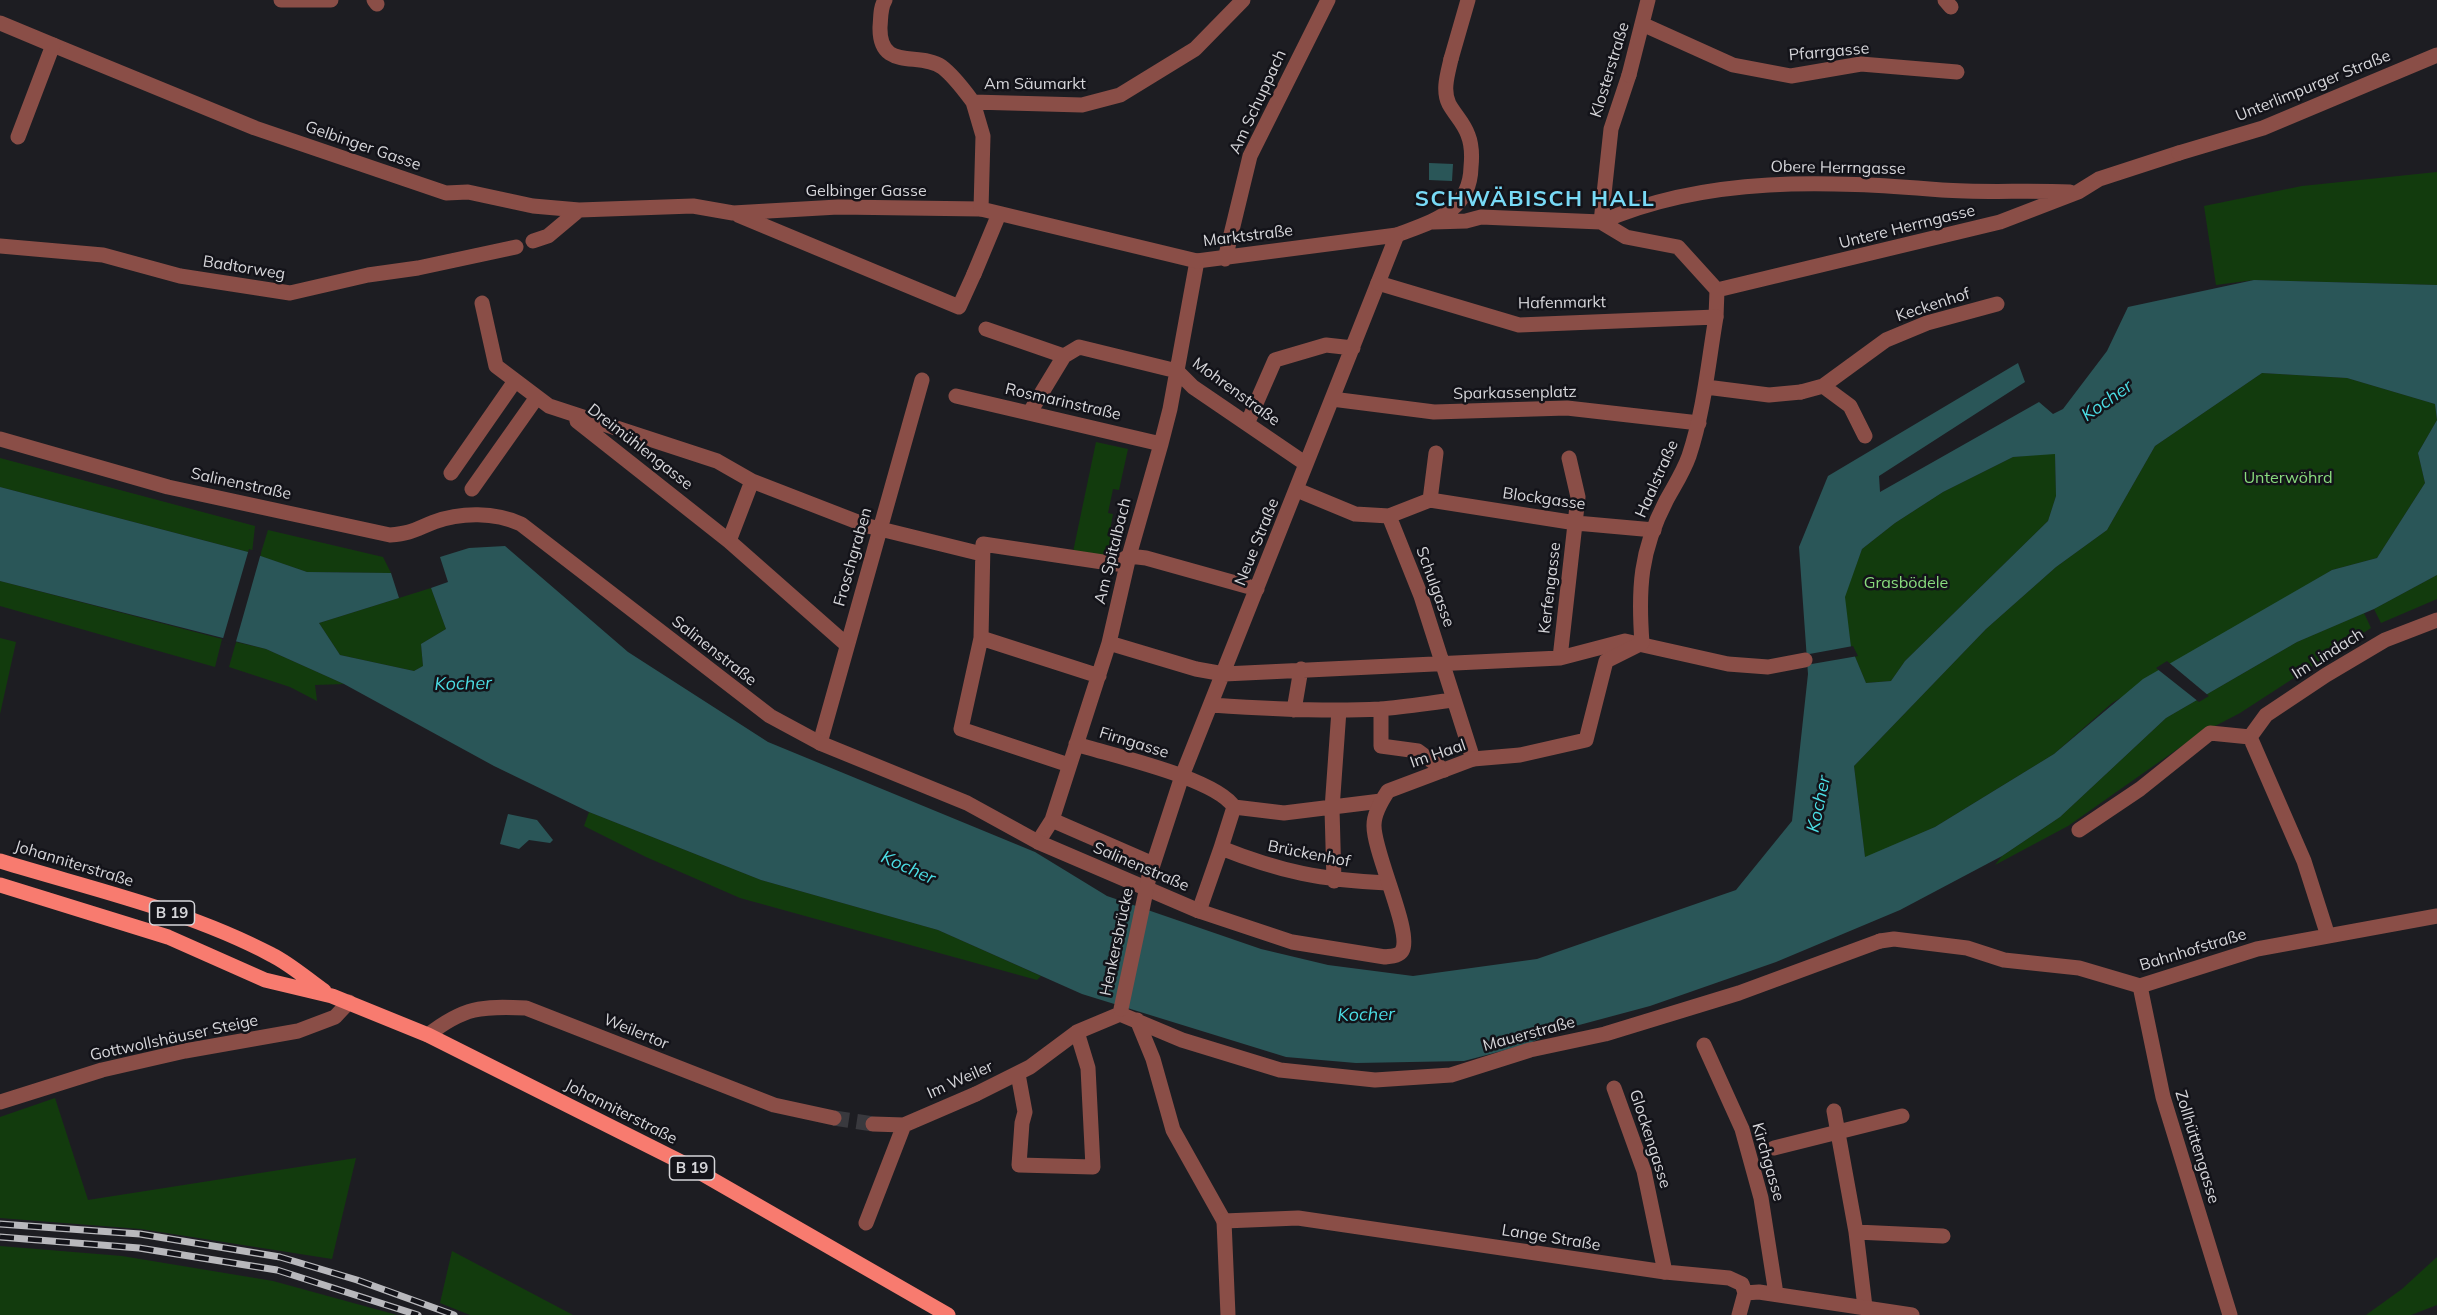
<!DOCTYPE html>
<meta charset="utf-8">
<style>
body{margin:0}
canvas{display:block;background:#1d1d22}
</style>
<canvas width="2437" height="1315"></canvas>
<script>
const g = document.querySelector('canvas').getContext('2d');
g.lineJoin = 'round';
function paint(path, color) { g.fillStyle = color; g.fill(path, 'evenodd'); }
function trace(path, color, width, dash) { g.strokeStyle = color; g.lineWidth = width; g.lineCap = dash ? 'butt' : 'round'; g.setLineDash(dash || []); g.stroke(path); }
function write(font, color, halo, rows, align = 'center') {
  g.font = font + ' Mulish,sans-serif'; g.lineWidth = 5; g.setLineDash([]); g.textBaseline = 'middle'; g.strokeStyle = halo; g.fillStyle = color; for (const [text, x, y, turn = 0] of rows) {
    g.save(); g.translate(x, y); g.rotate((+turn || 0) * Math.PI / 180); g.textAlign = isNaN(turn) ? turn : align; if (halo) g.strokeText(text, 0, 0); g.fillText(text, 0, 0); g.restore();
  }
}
paint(new Path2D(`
 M 2437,172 L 2437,285 L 2254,280 L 2216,285 L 2204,206 L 2302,186 Z
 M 2262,373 L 2347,378 L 2435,404 L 2437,420 L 2418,453 L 2425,483 L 2377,558 L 2332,570 L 2112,703 L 2054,754 L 1935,827 L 1865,858 L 1854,766 L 1986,629 L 2056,567 L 2107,530 L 2155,446 Z
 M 1096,442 L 1128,449 L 1119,490 L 1113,489 L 1108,513 L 1113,514 L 1110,530 L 1115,532 L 1109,560 L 1073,552 Z
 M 2055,453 L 2056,496 L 2048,521 L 1905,661 L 1891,681 L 1866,683 L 1851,647 L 1844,597 L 1862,549 L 1895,523 L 1943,492 L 2013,457 Z
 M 0,458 L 255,526 L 252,553 L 0,487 Z
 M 268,530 L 383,557 L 391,573 L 307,572 L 260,556 Z
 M 2437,575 L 2437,599 L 2381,623 L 2374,609 Z
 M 0,581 L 222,639 L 215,667 L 0,606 Z
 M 431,588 L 446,629 L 421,644 L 423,666 L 414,671 L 340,655 L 319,623 Z
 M 2364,613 L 2371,628 L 2240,713 L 2196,736 L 2068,826 L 1995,865 L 2002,856 L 2060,817 L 2166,718 L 2297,642 Z
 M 0,638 L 16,642 L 0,714 Z
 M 236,642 L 266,649 L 344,684 L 315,685 L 317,701 L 290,687 L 229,667 Z
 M 589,812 L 761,880 L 938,930 L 1041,976 L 1037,980 L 740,898 L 646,857 L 584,826 Z
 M 55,1098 L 88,1200 L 356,1158 L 332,1259 L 141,1229 L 0,1218 L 0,1117 Z
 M 0,1246 L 122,1256 L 273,1281 L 397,1315 L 0,1315 Z
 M 452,1251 L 573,1315 L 470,1315 L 440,1303 Z
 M 2437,1257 L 2437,1305 L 2411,1315 L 2366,1315 L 2402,1289 Z`), '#123b0d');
paint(new Path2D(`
 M 1429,163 L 1453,164 L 1452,181 L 1429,180 Z
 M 2254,280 L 2437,285 L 2437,575 L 2374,609 L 2297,642 L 2166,718 L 2060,817 L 2002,856 L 1900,910 L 1776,962 L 1650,1006 L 1553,1032 L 1528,1044 L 1464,1061 L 1356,1063 L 1286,1057 L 1082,994 L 938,930 L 761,880 L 589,812 L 494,766 L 344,684 L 266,649 L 0,581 L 0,487 L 252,553 L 307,572 L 391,573 L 399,598 L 319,623 L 340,655 L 414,671 L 423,666 L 421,644 L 446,629 L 431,588 L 448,582 L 440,557 L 469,548 L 505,546 L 628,652 L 768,742 L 1035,852 L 1107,896 L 1261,949 L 1328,965 L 1413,976 L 1537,959 L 1736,890 L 1792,821 L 1808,674 L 1799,547 L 1828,476 L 2018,363 L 2025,382 L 1879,476 L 1880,492 L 2039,402 L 2053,414 L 2063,409 L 2107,351 L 2128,307 ZM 2262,373 L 2347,378 L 2435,404 L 2437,420 L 2418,453 L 2425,483 L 2377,558 L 2332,570 L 2143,679 L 2054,754 L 1935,827 L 1865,857 L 1854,766 L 1986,629 L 2056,567 L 2107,530 L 2155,446 ZM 2055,454 L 2056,496 L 2048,521 L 1905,661 L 1891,681 L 1866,683 L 1851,647 L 1845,597 L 1862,549 L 1895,523 L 1943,492 L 2013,457 Z
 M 508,814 L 537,820 L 553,840 L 550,843 L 529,840 L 519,849 L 500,844 Z`), '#2a5658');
paint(new Path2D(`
 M 249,549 L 261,553 L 235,645 L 222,642 Z
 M 1853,646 L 1858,656 L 1806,665 L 1804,655 Z
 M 2167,661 L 2209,696 L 2199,702 L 2156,668 Z`), '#1d1d22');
trace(new Path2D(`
 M 834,1118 L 873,1124`), '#39393e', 15, [15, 8]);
trace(new Path2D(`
 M 1945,0 L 1951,7
 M 53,45 L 255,128 L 446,193 L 468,192 L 533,206 L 579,210 L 693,206 L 733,213 L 838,207 L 981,209
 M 738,215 L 959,307 L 974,274
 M 1433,222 L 1466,221 L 1481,217 L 1601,222 L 1626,237 L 1678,247 L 1717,290
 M 1601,222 C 1708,175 1828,181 1942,190 C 1984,193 2028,190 2070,192
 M 1601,222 L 1611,129 L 1629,75
 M 1397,235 C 1433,221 1470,212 1471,167 C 1472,157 1472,145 1468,135 C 1464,123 1455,115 1449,104 C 1442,90 1448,73 1451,59
 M 533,241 L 548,236 L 579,210
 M 0,246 L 103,255 L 180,276 L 290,293 L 368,275 L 418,268 L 516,247
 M 1717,290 L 2000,222 L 2078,192 L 2099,179 L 2179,153
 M 482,303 L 496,366 L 549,406 L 717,461 L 752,481 L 868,526 L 982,554
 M 1716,317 L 1717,290
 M 986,329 L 1064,356
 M 1823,386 L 1886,340 L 1927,323 L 1997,304
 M 1801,392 L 1823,386 L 1850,406 L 1865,436
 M 956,396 L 1161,444
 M 1332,399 L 1434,412 L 1567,408 L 1699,423
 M 1030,412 L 1064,356 L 1079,347 L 1177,371 L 1193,387 L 1306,464
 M 577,421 L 729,541 L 847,645
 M 1247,424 L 1275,360 L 1326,345 L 1353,348
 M 451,473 L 515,381
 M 472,489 L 537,397
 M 1297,490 L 1355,514 L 1389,516 L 1430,500 L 1436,453
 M 1430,500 L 1576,523 L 1654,530
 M 1389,516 L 1421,596 L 1473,759
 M 729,541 L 752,481
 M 1129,556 L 1146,558 L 1257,589
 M 981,638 L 961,729 L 1069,765
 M 1109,643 L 1196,669 L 1224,674 L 1560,658 L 1625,641 L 1728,664 L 1768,667 L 1805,660
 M 1560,658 L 1578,497 L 1569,458
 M 1099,676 L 981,638 L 983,544 L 1116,564 L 1129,556
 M 1212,705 C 1268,709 1324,712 1380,709 C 1405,707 1429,703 1454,700
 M 1381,709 L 1381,746 L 1418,751 L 1444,770
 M 1294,710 L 1301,669
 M 820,743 L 922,380
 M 1076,744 C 1110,755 1216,778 1234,807 L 1284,813 L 1381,801
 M 1052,820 L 1153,864
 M 1038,842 L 1052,820 L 1109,643 L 1129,556 L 1161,444 L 1170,409 L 1197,261
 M 1221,848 L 1234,807
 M 1149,877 L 1182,776 L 1378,283
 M 1334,881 L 1332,809 L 1339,710
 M 1199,911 L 1221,848 C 1281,872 1322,880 1387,883
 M 1120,1014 L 1182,1040 L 1280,1070 L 1375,1080 L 1451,1075 L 1530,1050 L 1605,1034 L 1739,993 L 1880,941
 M 1137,1020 L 1153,1059 L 1173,1130 L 1224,1221 L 1298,1218 L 1665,1272
 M 1018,1074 L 1025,1112 L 1022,1123 L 1019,1165 L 1093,1167 L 1088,1068 L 1077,1032
 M 976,1094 L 1030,1067 L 1077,1032 L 1120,1014
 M 1834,1111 L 1856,1232 L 1865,1307
 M 1774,1148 L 1902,1116
 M 1856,1232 L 1943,1236`), '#8a4e47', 15);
trace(new Path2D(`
 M 281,0 L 331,0
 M 374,0 L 377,4
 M 885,0 C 880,8 881,17 880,27 C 879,72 919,51 942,67 C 954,76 964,90 973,102
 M 0,23 L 53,45 L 18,137
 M 1642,24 L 1733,65 L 1791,76 L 1861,64 L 1957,72
 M 1451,59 L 1468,0
 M 1629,75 L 1648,0
 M 2179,153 L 2263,128 L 2437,55
 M 1225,259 L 1250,156 L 1328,0
 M 974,274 L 999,214
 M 1706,387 L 1769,395 L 1801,392
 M 0,439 L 168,487 L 390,535 C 412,533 414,530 434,522 C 461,512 495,512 521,524 L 770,716 L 820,743 L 967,803 L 1038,842 L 1199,911 L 1292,942 L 1385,957 C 1391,956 1399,956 1402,951 C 1413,933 1373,852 1374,825 C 1374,813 1382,800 1388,791 L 1473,759 L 1520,755 L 1586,740 L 1606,661 L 1642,643 C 1638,589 1640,551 1666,501 C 1674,486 1683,473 1689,456 C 1704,411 1708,364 1716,317 L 1519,325 L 1378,283 L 1397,235 L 1197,261 L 981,209 L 983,136 L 973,102 L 1082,105 L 1120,95 L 1195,49 L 1243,0
 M 2250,737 L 2266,715 L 2326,675 L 2385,640 L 2437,620
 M 2250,737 L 2304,861 L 2328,936
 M 2079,830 L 2140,789 L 2210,733 L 2250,737
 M 1880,941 L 1894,939 L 1967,948 L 2004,960 L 2079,968 L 2140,986 L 2257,949 L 2437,916
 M 2140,986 L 2163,1097 L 2230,1315
 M 428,1035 C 464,1007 481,1006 526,1008 L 774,1105 L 834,1118
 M 1704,1045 L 1742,1129 L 1761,1198 L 1776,1294
 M 1614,1088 L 1644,1171 L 1665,1272 L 1729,1278 L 1742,1284 L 1745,1293
 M 0,1102 L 102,1070 L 185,1051 L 298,1031 L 335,1017 L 349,1002
 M 873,1124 L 904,1125 L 976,1094
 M 1224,1221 L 1228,1315
 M 866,1223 L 904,1125
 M 1745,1293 L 1759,1292 L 1912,1315
 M 1739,1315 L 1745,1293`), '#8a4e47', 15);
trace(new Path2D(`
 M 0,861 C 91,889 187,910 272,955 C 290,964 307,979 324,991
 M 0,885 L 168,937 L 265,980 L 332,996 L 428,1035 L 687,1165 L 948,1315`), '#f87b6f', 15);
const rail = new Path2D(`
 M 0,1224 L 140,1234 L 280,1257 L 357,1280 L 454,1315
 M 0,1237 L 139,1248 L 277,1270 L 418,1315`);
trace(rail, '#b8b8bc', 7);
trace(rail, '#131319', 4.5, [14]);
trace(new Path2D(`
 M 1121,1009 L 1149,877`), '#8a4e47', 15);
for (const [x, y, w] of [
 [172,913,45],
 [692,1168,45]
]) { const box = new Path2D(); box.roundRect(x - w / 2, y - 12, w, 24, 4.5); g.fillStyle = '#131319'; g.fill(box); trace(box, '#d6d6da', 1.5); }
write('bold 15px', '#d6d6da', null, [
 ["B 19",172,913],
 ["B 19",692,1168]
]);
write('16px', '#d6d6da', '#131319', [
 ["Pfarrgasse",1829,52,-5],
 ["Klosterstraße",1610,70,-73],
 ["Am Säumarkt",1035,84],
 ["Unterlimpurger Straße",2313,86,-22],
 ["Am Schuppach",1258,102,-65],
 ["Gelbinger Gasse",363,146,19],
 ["Obere Herrngasse",1838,168,1],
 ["Gelbinger Gasse",866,191],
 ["Untere Herrngasse",1907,227,-14],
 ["Marktstraße",1248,236,-7],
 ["Badtorweg",244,268,9],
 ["Hafenmarkt",1562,303,-1],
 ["Keckenhof",1933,305,-18],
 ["Mohrenstraße",1236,392,36],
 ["Sparkassenplatz",1515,393,-1],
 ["Rosmarinstraße",1063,402,13],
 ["Dreimühlengasse",640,447,38],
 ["Haalstraße",1657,479,-66],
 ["Salinenstraße",241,484,12],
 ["Blockgasse",1544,499,8],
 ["Neue Straße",1257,542,-68],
 ["Am Spitalbach",1113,551,-76],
 ["Froschgraben",853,557,-74],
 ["Schulgasse",1435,587,70],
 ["Kerfengasse",1550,588,-83],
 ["Salinenstraße",714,651,38],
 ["Im Lindach",2328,654,-32],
 ["Firngasse",1134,743,17],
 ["Im Haal",1438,754,-19],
 ["Brückenhof",1309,854,11],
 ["Johanniterstraße",74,864,17],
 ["Salinenstraße",1141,867,23],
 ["Henkersbrücke",1117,942,-78],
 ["Bahnhofstraße",2193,950,-17],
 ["Weilertor",636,1032,22],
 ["Mauerstraße",1529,1034,-15],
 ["Gottwollshäuser Steige",174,1038,-12],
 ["Im Weiler",960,1080,-24],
 ["Johanniterstraße",621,1112,27],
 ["Glockengasse",1650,1139,72],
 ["Zollhüttengasse",2197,1147,73],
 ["Kirchgasse",1768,1162,74],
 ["Lange Straße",1551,1238,9]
]);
write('16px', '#89dc7e', '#131319', [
 ["Unterwöhrd",2288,478],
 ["Grasbödele",1906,583]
]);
write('italic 18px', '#4bdde4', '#131319', [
 ["Kocher",2107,401,-35],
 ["Kocher",463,684,-1],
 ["Kocher",1819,804,-78],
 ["Kocher",908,868,24],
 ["Kocher",1366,1015,-1]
]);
g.letterSpacing = '1.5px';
write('bold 22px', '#78daf6', '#131319', [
 ["SCHWÄBISCH HALL",1535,199]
]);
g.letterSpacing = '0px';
</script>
